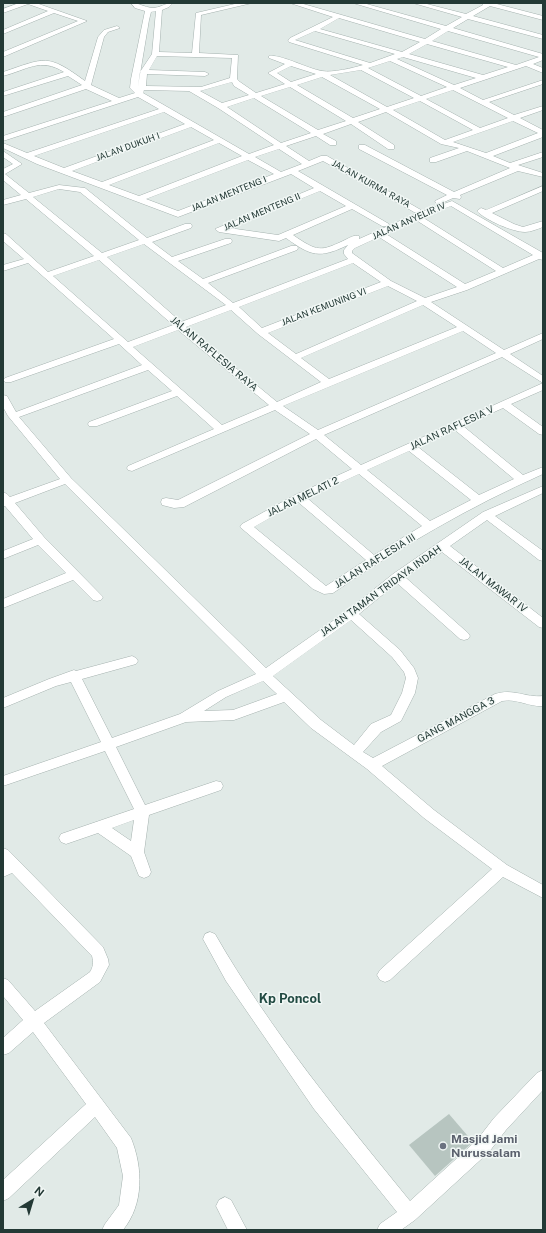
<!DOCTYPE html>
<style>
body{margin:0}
#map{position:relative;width:546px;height:1233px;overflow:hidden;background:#e1eae7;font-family:"Public Sans",sans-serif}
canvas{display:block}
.frame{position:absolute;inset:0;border:4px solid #233935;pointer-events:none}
.north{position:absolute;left:12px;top:1181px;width:40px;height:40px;-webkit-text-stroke:3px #f1f7f5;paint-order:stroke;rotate:38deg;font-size:11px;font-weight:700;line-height:16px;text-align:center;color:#233935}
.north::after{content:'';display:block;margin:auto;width:14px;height:18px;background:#233935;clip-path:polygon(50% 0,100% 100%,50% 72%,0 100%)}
</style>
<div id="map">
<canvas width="546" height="1233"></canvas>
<div class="frame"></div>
<div class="north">N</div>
</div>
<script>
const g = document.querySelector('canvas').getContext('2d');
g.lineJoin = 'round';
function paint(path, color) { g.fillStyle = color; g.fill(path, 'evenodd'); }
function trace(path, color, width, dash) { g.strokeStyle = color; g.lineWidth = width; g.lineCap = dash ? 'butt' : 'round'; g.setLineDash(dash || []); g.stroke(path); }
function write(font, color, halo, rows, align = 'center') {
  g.font = font + ' "Public Sans",sans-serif'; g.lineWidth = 3; g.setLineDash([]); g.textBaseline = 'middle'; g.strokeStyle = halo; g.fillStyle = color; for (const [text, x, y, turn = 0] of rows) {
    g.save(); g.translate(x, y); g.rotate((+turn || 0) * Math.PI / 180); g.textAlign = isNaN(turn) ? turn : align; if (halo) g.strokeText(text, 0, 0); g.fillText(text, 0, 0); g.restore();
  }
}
paint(new Path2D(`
 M 449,1114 L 473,1142 L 435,1176 L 409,1145 Z`), '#b7c5c0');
const minor = new Path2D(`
 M 19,3 L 36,3 L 87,21 L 3,57 L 3,52 L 78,21 L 54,13 L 3,34 L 3,30 L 48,11 L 28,4 L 3,13 L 3,9 Z
 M 131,3 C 139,3 144,7 152,8 C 160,8 165,3 173,3 L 169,7 L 162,10 L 159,52 L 192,53 L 196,13 L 239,3 L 252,3 L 201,15 L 199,53 L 238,55 L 237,79 L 240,82 L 256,93 L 285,84 L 268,73 L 285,64 L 269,58 L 269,56 C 281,54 308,69 322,71 C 332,73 353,68 363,65 L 289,42 L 288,41 L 290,38 L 333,17 L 290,3 L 300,3 L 425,39 L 441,29 L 353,3 L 363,3 L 446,26 L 462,17 L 413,3 L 423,3 L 466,14 L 483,5 L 482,3 L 493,3 L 543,16 L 543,20 L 490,6 L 473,16 L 543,35 L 543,39 L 468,19 L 453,28 L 543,54 L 543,60 L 533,64 L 543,68 L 543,73 L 526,66 L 460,88 L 483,100 L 543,80 L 543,84 L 489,102 L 514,115 L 543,106 L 543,110 L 520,118 L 543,130 L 543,137 L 493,156 L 510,163 L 543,152 L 543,157 L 518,165 L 543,173 L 543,177 L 518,171 L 460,195 L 461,197 L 460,199 L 453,198 L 442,203 L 436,203 L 435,201 L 447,195 L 359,149 L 359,145 L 365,145 L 454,192 L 510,168 L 467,151 L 436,162 L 430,162 L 430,158 L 459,148 L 441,144 L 386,112 L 358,122 L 394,145 L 394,149 L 388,149 L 351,124 L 323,134 L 336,141 L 336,145 L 330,145 L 316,136 L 286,146 L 309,161 L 321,156 L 327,156 L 421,210 L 420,212 L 414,212 L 323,161 L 298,171 L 389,224 L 388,226 L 382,226 L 352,209 L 293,235 C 318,252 320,252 347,239 C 351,237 354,235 359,236 L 359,239 L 413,215 L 452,201 L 543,253 L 543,260 L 539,259 L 467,290 L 431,302 L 504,350 L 543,333 L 543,339 L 510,354 L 543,376 L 543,383 L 502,357 L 324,435 L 361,465 L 543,383 L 543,390 L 511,404 L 543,427 L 543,435 L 539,434 L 503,408 L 463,426 L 523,475 L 543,467 L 543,474 C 469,507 400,547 333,593 L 324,594 L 313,589 L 240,527 L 242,524 L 295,495 L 352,469 L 316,439 L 184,507 L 174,508 L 162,505 L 161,502 L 162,499 L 166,498 L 178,500 L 310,434 L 275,410 L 132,471 L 128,470 L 127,468 L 128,466 L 214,429 L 177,396 L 97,426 L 89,426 L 88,424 L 89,422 L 172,391 L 148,370 L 19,417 L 71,478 L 266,668 L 347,611 L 393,574 L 483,512 L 543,486 L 543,493 L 495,516 L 543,551 L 543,561 L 539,560 L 487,520 L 450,546 L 543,618 L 543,628 L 539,627 L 442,552 L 405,577 L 468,633 L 470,636 L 468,639 L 464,640 L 460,639 L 397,583 L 359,614 L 400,650 L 414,668 L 418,678 L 415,693 L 401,721 L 381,732 L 363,752 L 373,758 L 495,694 C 514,688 525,698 543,696 L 543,706 C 529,707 516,698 502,701 L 382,766 L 434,810 L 507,865 L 543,885 L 543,898 L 503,877 L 390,980 L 385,982 L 380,980 L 377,975 L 380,970 L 492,869 L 424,818 L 367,769 L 311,728 L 284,702 L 234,720 L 186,722 L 116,747 L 145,805 L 216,781 L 221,782 L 223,786 L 221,790 L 149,815 L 144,852 L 151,872 L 149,876 L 144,878 L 139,876 L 131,856 L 98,833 L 66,844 L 61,842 L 59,838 L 61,834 L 134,809 L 105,751 L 3,786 L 3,776 L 101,742 L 71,682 L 56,686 L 3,708 L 3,698 L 49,679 L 74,670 L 76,671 L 132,656 L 136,658 L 138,661 L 136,664 L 82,679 L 112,738 L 180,714 L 218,691 L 256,674 L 65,484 L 15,503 L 44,537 L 103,597 L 101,600 L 97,601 L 93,600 L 73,580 L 3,608 L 3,599 L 66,573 L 38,545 L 3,559 L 3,551 L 33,539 L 5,506 L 3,507 L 3,492 L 7,494 L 10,497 L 60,479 L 8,416 L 3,407 L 3,395 L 7,396 L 16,412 L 142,365 L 119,344 L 11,382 L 5,382 L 3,380 L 5,378 L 114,339 L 28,263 L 3,271 L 3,265 L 24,259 L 3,241 L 3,233 L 6,234 L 48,272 L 94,256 L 26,199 L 3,205 L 3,200 L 21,195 L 3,180 L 3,169 L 13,164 L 3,157 L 3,151 L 22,164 L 5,174 L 29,193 L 59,185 L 85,188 L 147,238 L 185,224 L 191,224 L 192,226 L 191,228 L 152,242 L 172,257 L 225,239 L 231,239 L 232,241 L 231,243 L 178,261 L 203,279 L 291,246 L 297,246 L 298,248 L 297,250 L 208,283 L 233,303 L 348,259 L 344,254 L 344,250 L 348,245 C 319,259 311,256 286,238 L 279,241 L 219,232 L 215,229 L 314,188 L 291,174 L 178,217 L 37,164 L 3,148 L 3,143 L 27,153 L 159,109 L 138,97 L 3,141 L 3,136 L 112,101 L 86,89 L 3,117 L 3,112 L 82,85 L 68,76 L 3,96 L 3,92 L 64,72 C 40,57 27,70 3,76 L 3,72 C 45,58 47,53 85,81 L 98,37 L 104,30 L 117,26 L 120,28 L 108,32 L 104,37 L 91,85 L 119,98 L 135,93 L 130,88 L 131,79 L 145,11 L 135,8 ZM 156,11 L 152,54 L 140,72 L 138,86 L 149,20 L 151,12 ZM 339,18 L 420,42 L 402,52 L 320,29 ZM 315,31 L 395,54 L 370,63 L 295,40 ZM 448,31 L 539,57 L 516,65 L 432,41 ZM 427,44 L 508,67 L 483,75 L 409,54 ZM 157,56 L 232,58 L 230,78 L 201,87 L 146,86 L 147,74 L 205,76 L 209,74 L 205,72 L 149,70 ZM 403,57 L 476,78 L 454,85 L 397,59 ZM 390,61 L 447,87 L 421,96 L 368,68 ZM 291,66 L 316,74 L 291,82 L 277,73 ZM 361,70 L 414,98 L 387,107 L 330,75 ZM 322,77 L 380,109 L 353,118 L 297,85 ZM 232,82 L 234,86 L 249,95 L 222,103 L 200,91 ZM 290,87 L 346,121 L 318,130 L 261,96 ZM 144,90 L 189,91 L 218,108 L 274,145 L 249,154 L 143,93 ZM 453,90 L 508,118 L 480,128 L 426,99 ZM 254,98 L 311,133 L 281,143 L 227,107 ZM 420,101 L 473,130 L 445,140 L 393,110 ZM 164,112 L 185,124 L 64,168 L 34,156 ZM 513,121 L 538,133 L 486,153 L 453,142 ZM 191,127 L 214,140 L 102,182 L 72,171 ZM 219,143 L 242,156 L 139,196 L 109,185 ZM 279,149 L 302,164 L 281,172 L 255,157 ZM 248,160 L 274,174 L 178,211 L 146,199 ZM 59,189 L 80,192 L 139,240 L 102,253 L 33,197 ZM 320,191 L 346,206 L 278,235 L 229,228 ZM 451,206 L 533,255 L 503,268 L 422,217 ZM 416,220 L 496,271 L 465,284 L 386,234 ZM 379,237 L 457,287 L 425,298 L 391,281 L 352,253 L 352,251 L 355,248 ZM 144,244 L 226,305 L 181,322 L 107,257 ZM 99,260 L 173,325 L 128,342 L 53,276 ZM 353,263 L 381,282 L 262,328 L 239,307 ZM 388,286 L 417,301 L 296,354 L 268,333 ZM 423,305 L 457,327 L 329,379 L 301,358 ZM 231,310 L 258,334 L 321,382 L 277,402 L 186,327 ZM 178,330 L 269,405 L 222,425 L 133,347 ZM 463,331 L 496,353 L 318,430 L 283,406 ZM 455,430 L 514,479 L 479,495 L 418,447 ZM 409,451 L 471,500 L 430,521 L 367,470 ZM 359,474 L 422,526 L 374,555 L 307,498 ZM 298,502 L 366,560 L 326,586 L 254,527 ZM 351,620 L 392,657 L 404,672 L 406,678 L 402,693 L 391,715 L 371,724 L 354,745 L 321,720 L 273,676 ZM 263,681 L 277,694 L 233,710 L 204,711 L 226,697 ZM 134,820 L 131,841 L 112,828 Z
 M 543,186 L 543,191 L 492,213 L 514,224 L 523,227 L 543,221 L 543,227 C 537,229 531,232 525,232 C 513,232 485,220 477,211 L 481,208 L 486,210 Z
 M 3,848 L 8,850 L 103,947 L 108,959 L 109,965 L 100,982 L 44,1023 L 131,1138 C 143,1168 144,1204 123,1230 L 102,1230 L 105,1224 L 119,1205 L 123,1176 L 117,1148 L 95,1117 L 9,1198 L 3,1201 L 3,1180 L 86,1104 L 33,1032 L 9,1053 L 3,1055 L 3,1038 L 23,1020 L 3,996 L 3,978 L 8,980 L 35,1011 L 90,972 C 93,967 94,963 92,956 L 12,873 L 3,877 Z
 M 210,932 L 215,934 C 270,1030 341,1116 410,1201 L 477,1140 L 494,1118 L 537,1073 L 543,1070 L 543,1090 L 506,1130 L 489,1152 L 415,1220 L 401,1230 L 377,1230 L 380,1224 L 397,1212 L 314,1109 L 226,981 L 203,939 L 205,934 Z
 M 225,1197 L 231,1200 L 247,1230 L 228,1230 L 216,1206 L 219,1200 Z`);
trace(minor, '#a4b1ae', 1);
paint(minor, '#fff');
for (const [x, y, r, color] of [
 [443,1146,4,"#6b7280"]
]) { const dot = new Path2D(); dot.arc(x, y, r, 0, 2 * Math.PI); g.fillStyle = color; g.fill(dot); trace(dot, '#f1f7f5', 1.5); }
write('9px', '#233935', '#f1f7f5', [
 ["JALAN DUKUH I",128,147,-20],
 ["JALAN KURMA RAYA",371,184,29],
 ["JALAN MENTENG I",229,194,-22],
 ["JALAN MENTENG II",262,212,-23],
 ["JALAN ANYELIR IV",409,221,-24],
 ["JALAN KEMUNING VI",324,307,-21]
]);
write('10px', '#233935', '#f1f7f5', [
 ["JALAN RAFLESIA RAYA",214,354,40],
 ["JALAN RAFLESIA V",452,428,-25],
 ["JALAN MELATI 2",303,497,-26],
 ["JALAN RAFLESIA III",375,561,-32],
 ["JALAN MAWAR IV",493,585,38],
 ["JALAN TAMAN TRIDAYA INDAH",381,591,-36],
 ["GANG MANGGA 3",456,720,-28]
]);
write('bold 12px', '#5b616d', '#f1f7f5', [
 ["Masjid Jami",451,1139],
 ["Nurussalam",451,1153]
], 'left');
write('bold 13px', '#214a42', '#f1f7f5', [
 ["Kp Poncol",290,999]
]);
</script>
